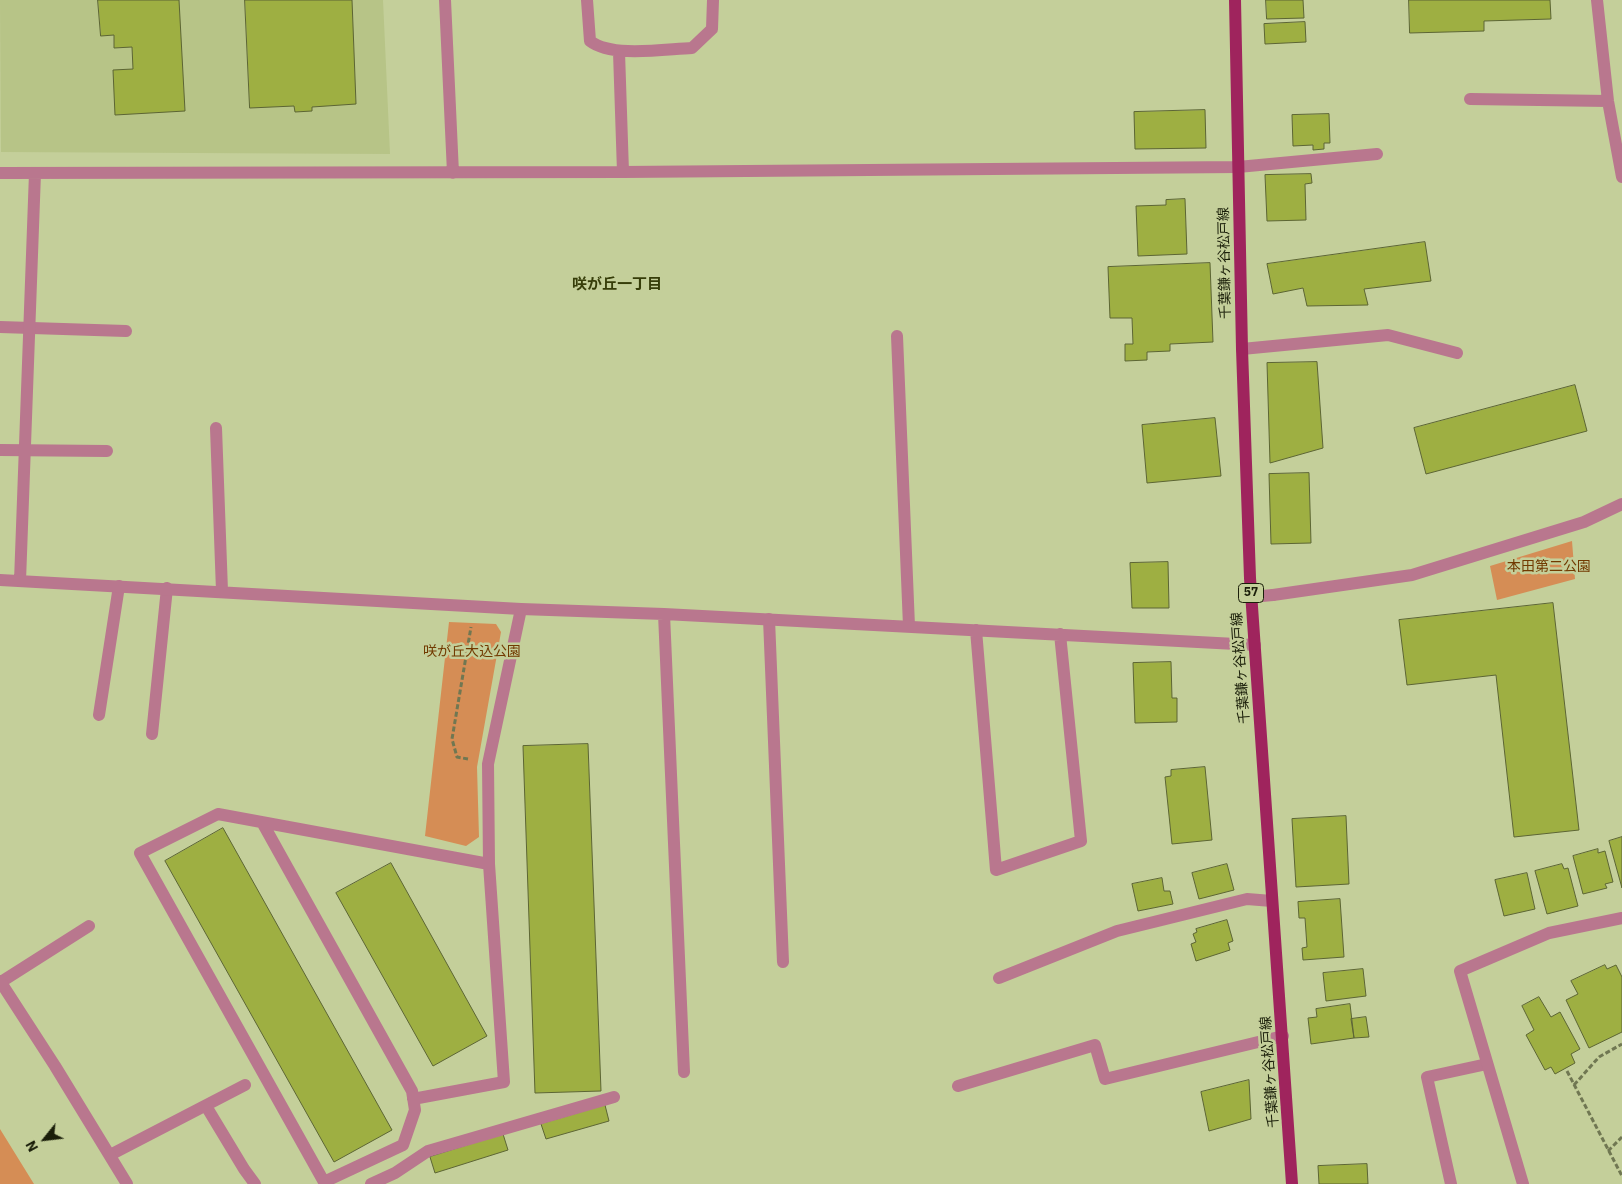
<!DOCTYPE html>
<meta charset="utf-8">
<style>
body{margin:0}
#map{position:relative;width:1622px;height:1184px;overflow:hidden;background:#c4cf9a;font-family:"IBM Plex Sans",sans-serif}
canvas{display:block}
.north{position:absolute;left:20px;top:1114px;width:50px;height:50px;-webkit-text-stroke:4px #c4cf9a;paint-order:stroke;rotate:241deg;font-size:14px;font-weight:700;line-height:20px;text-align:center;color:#1a1e09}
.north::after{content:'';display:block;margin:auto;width:18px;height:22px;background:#1a1e09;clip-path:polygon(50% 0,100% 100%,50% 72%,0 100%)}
</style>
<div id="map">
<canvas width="1622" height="1184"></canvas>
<div class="north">N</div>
</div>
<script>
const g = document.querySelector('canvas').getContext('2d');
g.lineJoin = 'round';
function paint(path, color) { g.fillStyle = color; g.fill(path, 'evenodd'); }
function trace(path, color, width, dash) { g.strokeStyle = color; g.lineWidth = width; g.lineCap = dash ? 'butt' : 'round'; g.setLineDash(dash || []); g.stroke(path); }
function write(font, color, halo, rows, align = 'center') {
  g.font = font + ' "IBM Plex Sans","Noto Sans JP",sans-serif'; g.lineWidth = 5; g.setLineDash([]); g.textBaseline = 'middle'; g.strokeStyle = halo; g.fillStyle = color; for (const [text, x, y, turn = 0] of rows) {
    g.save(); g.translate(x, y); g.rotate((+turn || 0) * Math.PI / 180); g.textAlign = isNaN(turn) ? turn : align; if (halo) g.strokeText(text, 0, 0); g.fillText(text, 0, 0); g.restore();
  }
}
paint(new Path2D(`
 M 0,0 L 383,0 L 390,154 L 1,152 Z`), '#b7c487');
paint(new Path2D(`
 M 1572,541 L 1575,579 L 1497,600 L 1490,566 Z
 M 449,622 L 496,624 L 501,632 L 477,767 L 479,837 L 466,846 L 425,836 Z
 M 0,1129 L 34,1184 L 0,1184 Z`), '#d58d55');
const building = new Path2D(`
 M 98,0 L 179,0 L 185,111 L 115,115 L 113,70 L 133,69 L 132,47 L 114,48 L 114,35 L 101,36 Z
 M 245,0 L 352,0 L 356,104 L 312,107 L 312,111 L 295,112 L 294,106 L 250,108 Z
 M 1266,0 L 1303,0 L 1304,18 L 1267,19 Z
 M 1409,0 L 1550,0 L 1551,19 L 1484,21 L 1484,31 L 1410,33 Z
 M 1305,22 L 1306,42 L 1265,44 L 1264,24 Z
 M 1205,110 L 1206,148 L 1135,149 L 1134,112 Z
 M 1329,114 L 1330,143 L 1324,143 L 1324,149 L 1313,150 L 1313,145 L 1293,146 L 1292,115 Z
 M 1311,174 L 1312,183 L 1305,184 L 1306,220 L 1267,221 L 1265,175 Z
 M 1185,199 L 1187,254 L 1138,256 L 1136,206 L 1166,205 L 1166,200 Z
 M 1425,242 L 1431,281 L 1364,289 L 1368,305 L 1307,306 L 1303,288 L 1273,294 L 1267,264 Z
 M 1210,263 L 1213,342 L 1170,344 L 1170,351 L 1147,352 L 1147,360 L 1125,361 L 1125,344 L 1133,344 L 1132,318 L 1110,318 L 1108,267 Z
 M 1317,362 L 1323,448 L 1270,463 L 1267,363 Z
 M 1575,385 L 1587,431 L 1426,474 L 1414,428 Z
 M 1215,418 L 1221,476 L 1147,483 L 1142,425 Z
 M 1309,473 L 1311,543 L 1271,544 L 1269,474 Z
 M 1168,562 L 1169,608 L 1132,608 L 1130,563 Z
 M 1553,603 L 1579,830 L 1514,837 L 1496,675 L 1407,685 L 1399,620 Z
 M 1171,662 L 1172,698 L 1177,698 L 1177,722 L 1135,723 L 1133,663 Z
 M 588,744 L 601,1091 L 535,1093 L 523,746 Z
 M 1205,767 L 1212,840 L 1172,844 L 1165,777 L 1171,776 L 1171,770 Z
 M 1346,816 L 1349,884 L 1296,887 L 1292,819 Z
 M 223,828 L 392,1130 L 334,1162 L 165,861 Z
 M 1622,837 L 1622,888 L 1609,841 Z
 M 1598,849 L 1598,853 L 1605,851 L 1613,882 L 1605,884 L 1607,888 L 1583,894 L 1573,856 Z
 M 391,863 L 487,1036 L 433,1066 L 336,893 Z
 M 1227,864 L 1234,890 L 1199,899 L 1192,873 Z
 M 1562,864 L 1564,869 L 1568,868 L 1578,906 L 1547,914 L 1535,871 Z
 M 1527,873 L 1535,909 L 1504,916 L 1495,880 Z
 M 1162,878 L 1164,891 L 1170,891 L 1173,904 L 1138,911 L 1132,884 Z
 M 1340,899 L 1344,957 L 1303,960 L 1302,948 L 1307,947 L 1305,918 L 1299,918 L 1298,902 Z
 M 1227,920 L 1233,941 L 1228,943 L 1230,950 L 1196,961 L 1191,944 L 1196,942 L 1193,934 L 1197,932 L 1196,929 Z
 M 1605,965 L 1607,969 L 1616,965 L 1622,977 L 1622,1032 L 1589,1048 L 1566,1000 L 1578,994 L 1571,981 Z
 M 1363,969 L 1366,996 L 1326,1001 L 1323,973 Z
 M 1539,997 L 1551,1017 L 1560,1012 L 1580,1049 L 1571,1054 L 1575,1063 L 1555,1074 L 1551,1067 L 1545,1070 L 1526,1035 L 1534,1030 L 1522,1006 Z
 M 1350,1004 L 1354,1038 L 1311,1044 L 1308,1018 L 1317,1017 L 1316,1009 Z
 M 1366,1017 L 1369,1037 L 1354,1038 L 1351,1019 Z
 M 1249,1080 L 1251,1119 L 1209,1131 L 1201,1092 Z
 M 605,1105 L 609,1121 L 546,1139 L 541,1124 Z
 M 503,1134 L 508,1150 L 435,1173 L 430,1157 Z
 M 1367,1164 L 1368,1184 L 1319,1184 L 1318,1166 Z`);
paint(building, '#9eaf42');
trace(building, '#5c6534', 1);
trace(new Path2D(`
 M 468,759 L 457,757 L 452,739 L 471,627
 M 1567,1071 L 1622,1176
 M 1574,1085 L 1599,1057 L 1622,1044
 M 1608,1151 L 1622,1137`), '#707752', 3, [5, 2.5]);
trace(new Path2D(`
 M 0,327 L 126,331
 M 897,336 L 909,626
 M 0,450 L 107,451
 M 1251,597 L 1273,595
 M 769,619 L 783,962
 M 99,715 L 119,586
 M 152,734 L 167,588
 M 262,822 L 412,1091 L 415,1110 L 403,1145 L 324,1182 L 140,853 L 218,814 L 489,864
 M 999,978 L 1117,931 L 1247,899 L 1272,901
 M 1,982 L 89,926
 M 958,1086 L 1095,1045 L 1105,1079 L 1283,1036
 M 413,1099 L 504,1082 L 489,864 L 488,764 L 521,609
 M 206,1106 L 244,1169 L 255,1184
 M 110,1155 L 245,1085
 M 371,1184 L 395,1173 L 428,1151 L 614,1097
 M 1451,1184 L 1427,1077 L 1487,1064`), '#b9778e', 12);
trace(new Path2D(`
 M 445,0 L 453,173
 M 587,0 L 590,41 C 612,58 665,49 692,48 L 712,29 L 713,0
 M 1597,0 L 1608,101 L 1622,177
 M 619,52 L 623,172
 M 1470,99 L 1608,101
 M 0,173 L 623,172 L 1238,167 L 1377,154
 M 1242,349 L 1388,335 L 1457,353
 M 216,428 L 222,591
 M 0,580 L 521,609 L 664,614 L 1255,645
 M 20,581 L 35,173
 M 1273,595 L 1412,575 L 1584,522 L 1622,504
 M 664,614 L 684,1072
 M 976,630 L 996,870 L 1081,841 L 1060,634
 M 1523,1184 L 1460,971 L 1549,933 L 1622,918`), '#b9778e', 12);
trace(new Path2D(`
 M 0,981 L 55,1066 L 127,1184`), '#b9778e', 12);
trace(new Path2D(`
 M 1235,0 L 1242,349 L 1250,578 L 1292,1184`), '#9f245d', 12);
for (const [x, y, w] of [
 [1251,593,25]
]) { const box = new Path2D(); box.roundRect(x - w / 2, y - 9.5, w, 19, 4); g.fillStyle = '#c4cf9a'; g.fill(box); trace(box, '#1a1e09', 1); }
write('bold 12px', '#1a1e09', null, [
 ["57",1251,593]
]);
write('14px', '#1a1e09', '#c4cf9a', [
 ["千葉鎌ヶ谷松戸線",1225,263,-91],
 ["千葉鎌ヶ谷松戸線",1241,668,-94],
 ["千葉鎌ヶ谷松戸線",1270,1072,-94]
]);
write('14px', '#713a00', '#c4cf9a', [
 ["本田第二公園",1549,567],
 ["咲が丘大込公園",472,652]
]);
write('bold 15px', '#363d09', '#c4cf9a', [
 ["咲が丘一丁目",617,285]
]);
</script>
